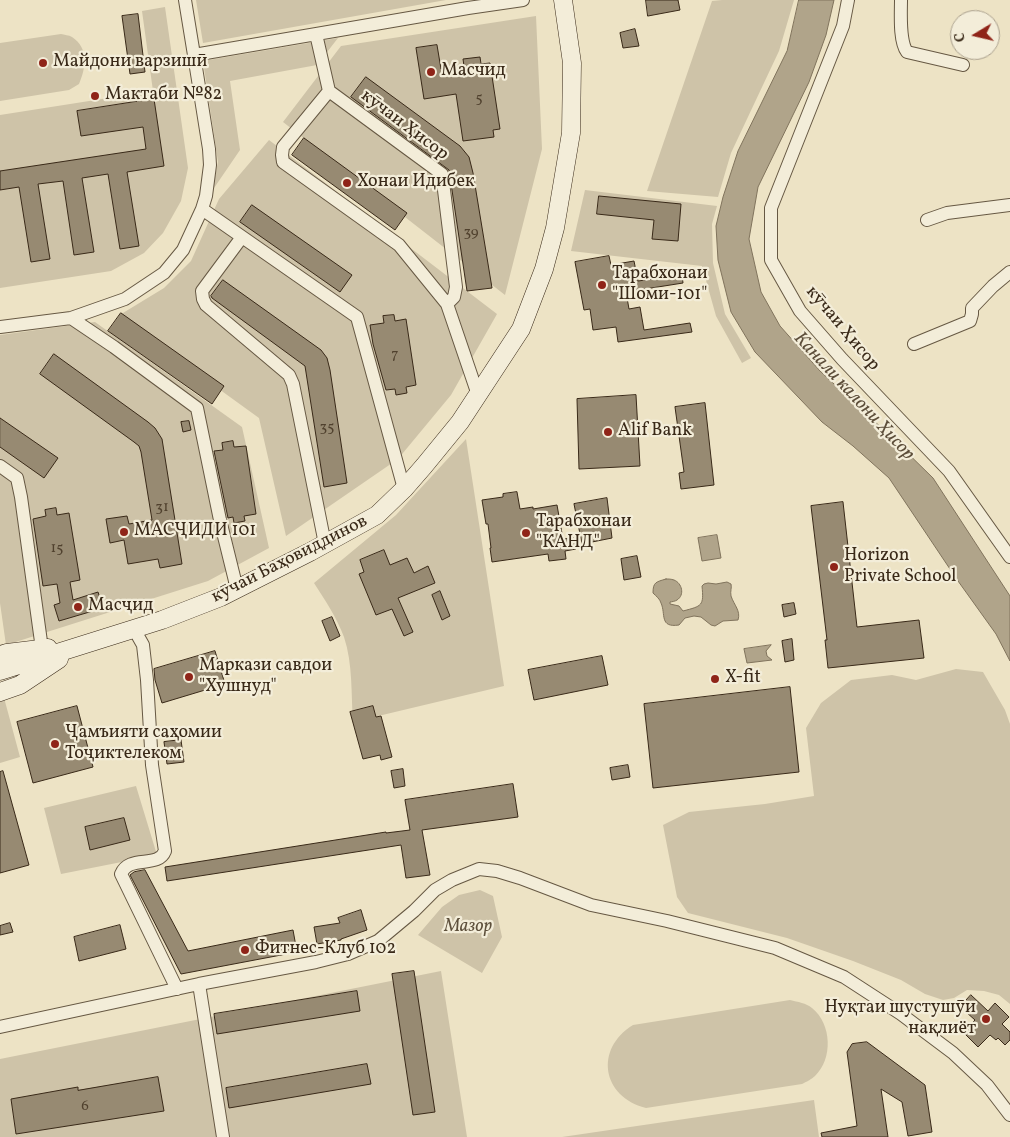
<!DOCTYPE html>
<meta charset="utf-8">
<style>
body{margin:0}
#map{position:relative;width:1010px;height:1137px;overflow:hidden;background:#ede3c5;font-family:Vollkorn,serif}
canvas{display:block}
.north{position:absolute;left:950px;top:10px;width:50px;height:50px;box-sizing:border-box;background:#f3edd9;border:1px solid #a99f8c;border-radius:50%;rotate:261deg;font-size:14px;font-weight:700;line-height:20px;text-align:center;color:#392918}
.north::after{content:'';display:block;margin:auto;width:18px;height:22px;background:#8f2418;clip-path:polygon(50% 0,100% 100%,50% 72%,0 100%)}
</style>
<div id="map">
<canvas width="1010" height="1137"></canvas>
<div class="north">С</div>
</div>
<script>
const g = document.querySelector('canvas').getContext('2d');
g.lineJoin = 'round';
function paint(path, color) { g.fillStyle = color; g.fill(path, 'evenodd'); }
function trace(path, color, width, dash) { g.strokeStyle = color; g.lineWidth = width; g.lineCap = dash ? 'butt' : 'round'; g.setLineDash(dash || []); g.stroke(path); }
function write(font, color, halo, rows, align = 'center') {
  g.font = font + ' Vollkorn,serif'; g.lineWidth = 4.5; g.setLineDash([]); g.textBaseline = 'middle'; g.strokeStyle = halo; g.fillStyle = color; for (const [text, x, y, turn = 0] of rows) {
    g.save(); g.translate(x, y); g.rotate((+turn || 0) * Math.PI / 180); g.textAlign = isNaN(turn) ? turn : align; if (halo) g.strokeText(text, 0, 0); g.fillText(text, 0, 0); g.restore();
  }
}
paint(new Path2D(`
 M 196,0 L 446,0 L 203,43 Z
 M 722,0 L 794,0 L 779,51 L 731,153 L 718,197 L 647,191 L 712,1 Z
 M 165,7 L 188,168 L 181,201 L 163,233 L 144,253 L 111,271 L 0,288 L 0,115 L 153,91 L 142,11 Z
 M 536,16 L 542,149 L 505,295 L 283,122 L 341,46 Z
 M 61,34 C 64,35 69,35 72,37 C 89,48 86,68 79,84 L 69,90 L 0,101 L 0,43 Z
 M 338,38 L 317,65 L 230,81 L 240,150 L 212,191 L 218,162 L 203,61 Z
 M 269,140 L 497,314 L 451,395 L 398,459 L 286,536 L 259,418 L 118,316 L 164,288 L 191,261 L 219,199 Z
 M 585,190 L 717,206 L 712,224 L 713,263 L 725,314 L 751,358 L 742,363 L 716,316 L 702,266 L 571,251 Z
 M 95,322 L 242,427 L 269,548 L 208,581 L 6,645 L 0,603 L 0,335 Z
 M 466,439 L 504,686 L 353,722 C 351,694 353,664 344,637 C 337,618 325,600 314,583 L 396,515 Z
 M 956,669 L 983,672 L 1005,710 L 1010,724 L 1010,1004 L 999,995 L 984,991 L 967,990 L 954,998 L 943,1000 L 925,994 L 901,980 L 853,961 L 787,938 L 688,913 L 677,897 L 663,825 L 689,812 L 765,804 L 814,796 L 806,728 L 821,703 L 851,680 L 892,675 L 916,680 Z
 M 3,694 L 20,757 L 0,763 L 0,695 Z
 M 136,786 L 157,855 L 61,874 L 44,808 Z
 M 480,890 L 493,896 L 502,937 L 482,973 L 418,935 L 442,907 L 459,895 Z
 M 441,971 L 467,1137 L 0,1137 L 0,1059 Z
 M 790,1000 C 798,1002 806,1003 812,1008 C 832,1024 833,1059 815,1076 C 812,1079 806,1082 802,1084 L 646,1108 C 602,1097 594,1049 633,1025 Z
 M 814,1100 L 819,1137 L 562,1137 Z`), '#cec3a8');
const water = new Path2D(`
 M 799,0 L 834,0 L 826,35 L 809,82 L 758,187 L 749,239 L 761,292 L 780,326 L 820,371 L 886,432 L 933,478 L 1010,596 L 1010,661 L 996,634 L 958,581 L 889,478 L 853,446 L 822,422 L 755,352 L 731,312 L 718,260 L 716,226 L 723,197 L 738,151 L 787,51 Z
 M 717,535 L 721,558 L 702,561 L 698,538 Z
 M 666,579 C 669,579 671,579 674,580 C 682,583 685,595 677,600 C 676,601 671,602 670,602 L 670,604 L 679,606 L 683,611 C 702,606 704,606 702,586 L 704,584 L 708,583 L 716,584 L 727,582 L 731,584 C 732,588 730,591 731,596 C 734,605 741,611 738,620 L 723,621 L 715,626 L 711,625 L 701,617 L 694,616 L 685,618 L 679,625 C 659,628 666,614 661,603 C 660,599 656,596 653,593 C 653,582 656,582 666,579 Z
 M 771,645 L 766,651 L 767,656 L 772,660 L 747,663 L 744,649 Z`);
paint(water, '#b0a48a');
trace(water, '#80735c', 1);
const building = new Path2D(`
 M 646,0 L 678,0 L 680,10 L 648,16 Z
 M 138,14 L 145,72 L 130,74 L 122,16 Z
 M 635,29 L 639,46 L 623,48 L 620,33 Z
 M 437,45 L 441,69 L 464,66 L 463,59 L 480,57 L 481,64 L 490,63 L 500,129 L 493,130 L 494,137 L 463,141 L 456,94 L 424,99 L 416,48 Z
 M 366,77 L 460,146 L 469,157 L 473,173 L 492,288 L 467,291 L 449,170 L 351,97 Z
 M 154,99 L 164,166 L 127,172 L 139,246 L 120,249 L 108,174 L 82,178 L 94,252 L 74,255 L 63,181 L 38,184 L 50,259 L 31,262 L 19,187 L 0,190 L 0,171 L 146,149 L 143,127 L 81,136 L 77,111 Z
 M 304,138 L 407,213 L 395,230 L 292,155 Z
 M 599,196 L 681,204 L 678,241 L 652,239 L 654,220 L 597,214 Z
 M 252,205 L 352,275 L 340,292 L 240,222 Z
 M 609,256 L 611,265 L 634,261 L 638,281 L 682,275 L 683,283 L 626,292 L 629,309 L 640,307 L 644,330 L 690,323 L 692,332 L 618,342 L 616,327 L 593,330 L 590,309 L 584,310 L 575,262 Z
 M 223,280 L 321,350 L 327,358 L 330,370 L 347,483 L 324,487 L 305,366 L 212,298 L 211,296 Z
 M 121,313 L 224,386 L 212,404 L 108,331 Z
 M 394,315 L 395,321 L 406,319 L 416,385 L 406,387 L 407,393 L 396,395 L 395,389 L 386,390 L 373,344 L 370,325 L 384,323 L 383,316 Z
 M 54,354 L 148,422 L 155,428 L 162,439 L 182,564 L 160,568 L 158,559 L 128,564 L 124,540 L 110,543 L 106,519 L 127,516 L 129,524 L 152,520 L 141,452 L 139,446 L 134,442 L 40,374 Z
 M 636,395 L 640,466 L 579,469 L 577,399 Z
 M 705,403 L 714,485 L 681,489 L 679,473 L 684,472 L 675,407 Z
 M 0,418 L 58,458 L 44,478 L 0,447 Z
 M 189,421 L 191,430 L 183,432 L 181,422 Z
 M 233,441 L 234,447 L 246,446 L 256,514 L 244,516 L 245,521 L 234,523 L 233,517 L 228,518 L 214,451 L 223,450 L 222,443 Z
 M 517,492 L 520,509 L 533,507 L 533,509 L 557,505 L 563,539 L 574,538 L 576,549 L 565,551 L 566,559 L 549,561 L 548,554 L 492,562 L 490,548 L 491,548 L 488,524 L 486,524 L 482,500 L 503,497 L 503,494 Z
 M 607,498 L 612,538 L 582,544 L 574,504 Z
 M 843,502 L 857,627 L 919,620 L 924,658 L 828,668 L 825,640 L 827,640 L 811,506 Z
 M 56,508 L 57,515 L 69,513 L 80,580 L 70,582 L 73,600 L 98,592 L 103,608 L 59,621 L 54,605 L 60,603 L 57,584 L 43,586 L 33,519 L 46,516 L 45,510 Z
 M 384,550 L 390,565 L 407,558 L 414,573 L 428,566 L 435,583 L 398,598 L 413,632 L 404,636 L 392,609 L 376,615 L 359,574 L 364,572 L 360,560 Z
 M 637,556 L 641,577 L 624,580 L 621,559 Z
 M 440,591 L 450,616 L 442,620 L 432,595 Z
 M 794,603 L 796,614 L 784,617 L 782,605 Z
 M 332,617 L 340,636 L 330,641 L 322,621 Z
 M 792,639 L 794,660 L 785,662 L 782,641 Z
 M 215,651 L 225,684 L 162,703 L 155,680 L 154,669 Z
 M 602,656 L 608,685 L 534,700 L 528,670 Z
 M 790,687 L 799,772 L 653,788 L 644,704 Z
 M 77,706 L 93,767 L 33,783 L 17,722 Z
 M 373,706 L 376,717 L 381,716 L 392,757 L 381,760 L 380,755 L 363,759 L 350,712 Z
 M 181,740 L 184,762 L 167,764 L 164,742 Z
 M 628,765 L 630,777 L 612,780 L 610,768 Z
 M 403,769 L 405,786 L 394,788 L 391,771 Z
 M 3,771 L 29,865 L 0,873 L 0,772 Z
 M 513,784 L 518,817 L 422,830 L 430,875 L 406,878 L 401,845 L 167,881 L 165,867 L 386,832 L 386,833 L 410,830 L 405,800 Z
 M 124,818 L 130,840 L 90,850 L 85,827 Z
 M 145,870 L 188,951 L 293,930 L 297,952 L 181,974 L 130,875 L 134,872 Z
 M 361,910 L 367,930 L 341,939 L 341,940 L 317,944 L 314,927 L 340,923 L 338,918 Z
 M 10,923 L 13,932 L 0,935 L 0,926 Z
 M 120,925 L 126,949 L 79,961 L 74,937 Z
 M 414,971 L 435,1112 L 413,1115 L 392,974 Z
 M 357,991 L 360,1011 L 217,1034 L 214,1014 Z
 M 971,995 L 988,1011 L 995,1003 L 1009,1017 L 1002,1024 L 1010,1032 L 1010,1040 L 1005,1045 L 998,1038 L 996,1040 L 990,1035 L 978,1047 L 963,1032 L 975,1020 L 966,1012 L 969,1009 L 963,1004 Z
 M 867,1042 L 925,1085 L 932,1132 L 908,1136 L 902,1102 L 881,1089 L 888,1137 L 822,1137 L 821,1133 L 857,1126 L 847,1052 L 852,1044 Z
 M 367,1064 L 371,1084 L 229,1108 L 226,1088 Z
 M 158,1077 L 164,1111 L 16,1134 L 11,1099 L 78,1087 L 78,1090 Z`);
paint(building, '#978a72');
trace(building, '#392918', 1);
const street = new Path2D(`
 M 185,0 L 194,55
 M 848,0 L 843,26 L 771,208 L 771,260 L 800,311 L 842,359 L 949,471 L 1010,557
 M 901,0 C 901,14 899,41 907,52 L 963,65
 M 316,34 L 329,91 L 442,174 L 456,287 L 454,297 L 447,304 L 478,395
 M 329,91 L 283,147 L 282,155 L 283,162 L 399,245 L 447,304
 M 202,209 L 357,317 L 404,489
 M 927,220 L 947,213 L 1010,205
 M 242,237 L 202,291 L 203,299 L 206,305 L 289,375 L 293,384 L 325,544
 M 71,318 L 114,347 L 197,408 L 220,520 L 237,589
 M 0,327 L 71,318 L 125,299 L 164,273 L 183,250 L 202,209 L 206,196 L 210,165 L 209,149 L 194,55 L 468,8 L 523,0
 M 914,344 L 970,321 L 972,314 L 972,308 L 993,286 L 1010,272
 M 0,466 L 17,478 L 21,497 L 42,649
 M 134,629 L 143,645 L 147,680 L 152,765 L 165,851 C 158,869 129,854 121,874 L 177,989
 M 199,984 L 223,1137
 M 0,1027 L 199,984 L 316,962 L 348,954 L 378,941 L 414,911 L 435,890 L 452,880 L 479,869 L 497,871 L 520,878 L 591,905 L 667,921 L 775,948 L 844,977 L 901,1014 L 953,1053 L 987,1085 L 1010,1115`);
const secondary = new Path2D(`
 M 0,655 L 7,653 L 48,648
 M 0,671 L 162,620 L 221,597 L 310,552 L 377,515 L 404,489 L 424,466 L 460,422 L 521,329 L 544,269 L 555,228 L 571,133 L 572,63 L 563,0
 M 0,692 L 20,685 L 59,659`);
trace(street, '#665843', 14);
trace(secondary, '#392918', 19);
trace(street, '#f3edd9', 12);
trace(secondary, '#f3edd9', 18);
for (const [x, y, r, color] of [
 [43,63,5,"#8f2418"],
 [431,72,5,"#8f2418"],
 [95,96,5,"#8f2418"],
 [347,183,5,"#8f2418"],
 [602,285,5,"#8f2418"],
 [608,432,5,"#8f2418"],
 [124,532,5,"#8f2418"],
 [526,533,5,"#8f2418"],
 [834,567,5,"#8f2418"],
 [78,607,5,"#8f2418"],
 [189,677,5,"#8f2418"],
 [715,679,5,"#8f2418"],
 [55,744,5,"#8f2418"],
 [245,950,5,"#8f2418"],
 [986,1019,5,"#8f2418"]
]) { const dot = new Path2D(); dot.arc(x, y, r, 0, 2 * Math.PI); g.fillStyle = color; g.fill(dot); trace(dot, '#f3edd9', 2); }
write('15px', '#50412e', null, [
 ["5",479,99],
 ["39",471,233],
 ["7",395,355],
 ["35",327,428],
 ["31",162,508],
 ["15",57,549],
 ["6",85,1107]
]);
write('18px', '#392918', '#f3edd9', [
 ["Майдони варзишӣ",53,63],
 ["Масчид",441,72],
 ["Мактаби №82",105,96],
 ["Хонаи Идибек",357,183],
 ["Тарабхонаи",612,275],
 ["\"Шоми-101\"",612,296],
 ["Alif Bank",618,432],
 ["Тарабхонаи",536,523],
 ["\"КАНД\"",536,544],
 ["МАСҶИДИ 101",134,532],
 ["Horizon",844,557],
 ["Private School",844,578],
 ["Масҷид",88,607],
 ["Маркази савдои",199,667],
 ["\"Хушнуд\"",199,688],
 ["X-fit",725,679],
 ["Ҷамъияти саҳомии",65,734],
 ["Тоҷиктелеком",65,755],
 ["Фитнес-Клуб 102",255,950],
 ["Нуқтаи шустушӯи",976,1009,"right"],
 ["нақлиёт",976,1030,"right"]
], 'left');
write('18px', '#392918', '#f3edd9', [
 ["кӯчаи Ҳисор",404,126,37],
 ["кӯчаи Ҳисор",842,329,50],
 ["кӯчаи Баҳовиддинов",290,560,-27]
]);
write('italic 18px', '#5e503c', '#f3edd9', [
 ["Мазор",468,928]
]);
write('italic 19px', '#5d4e3a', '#f3edd9', [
 ["Канали калони Ҳисор",853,397,47]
]);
</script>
